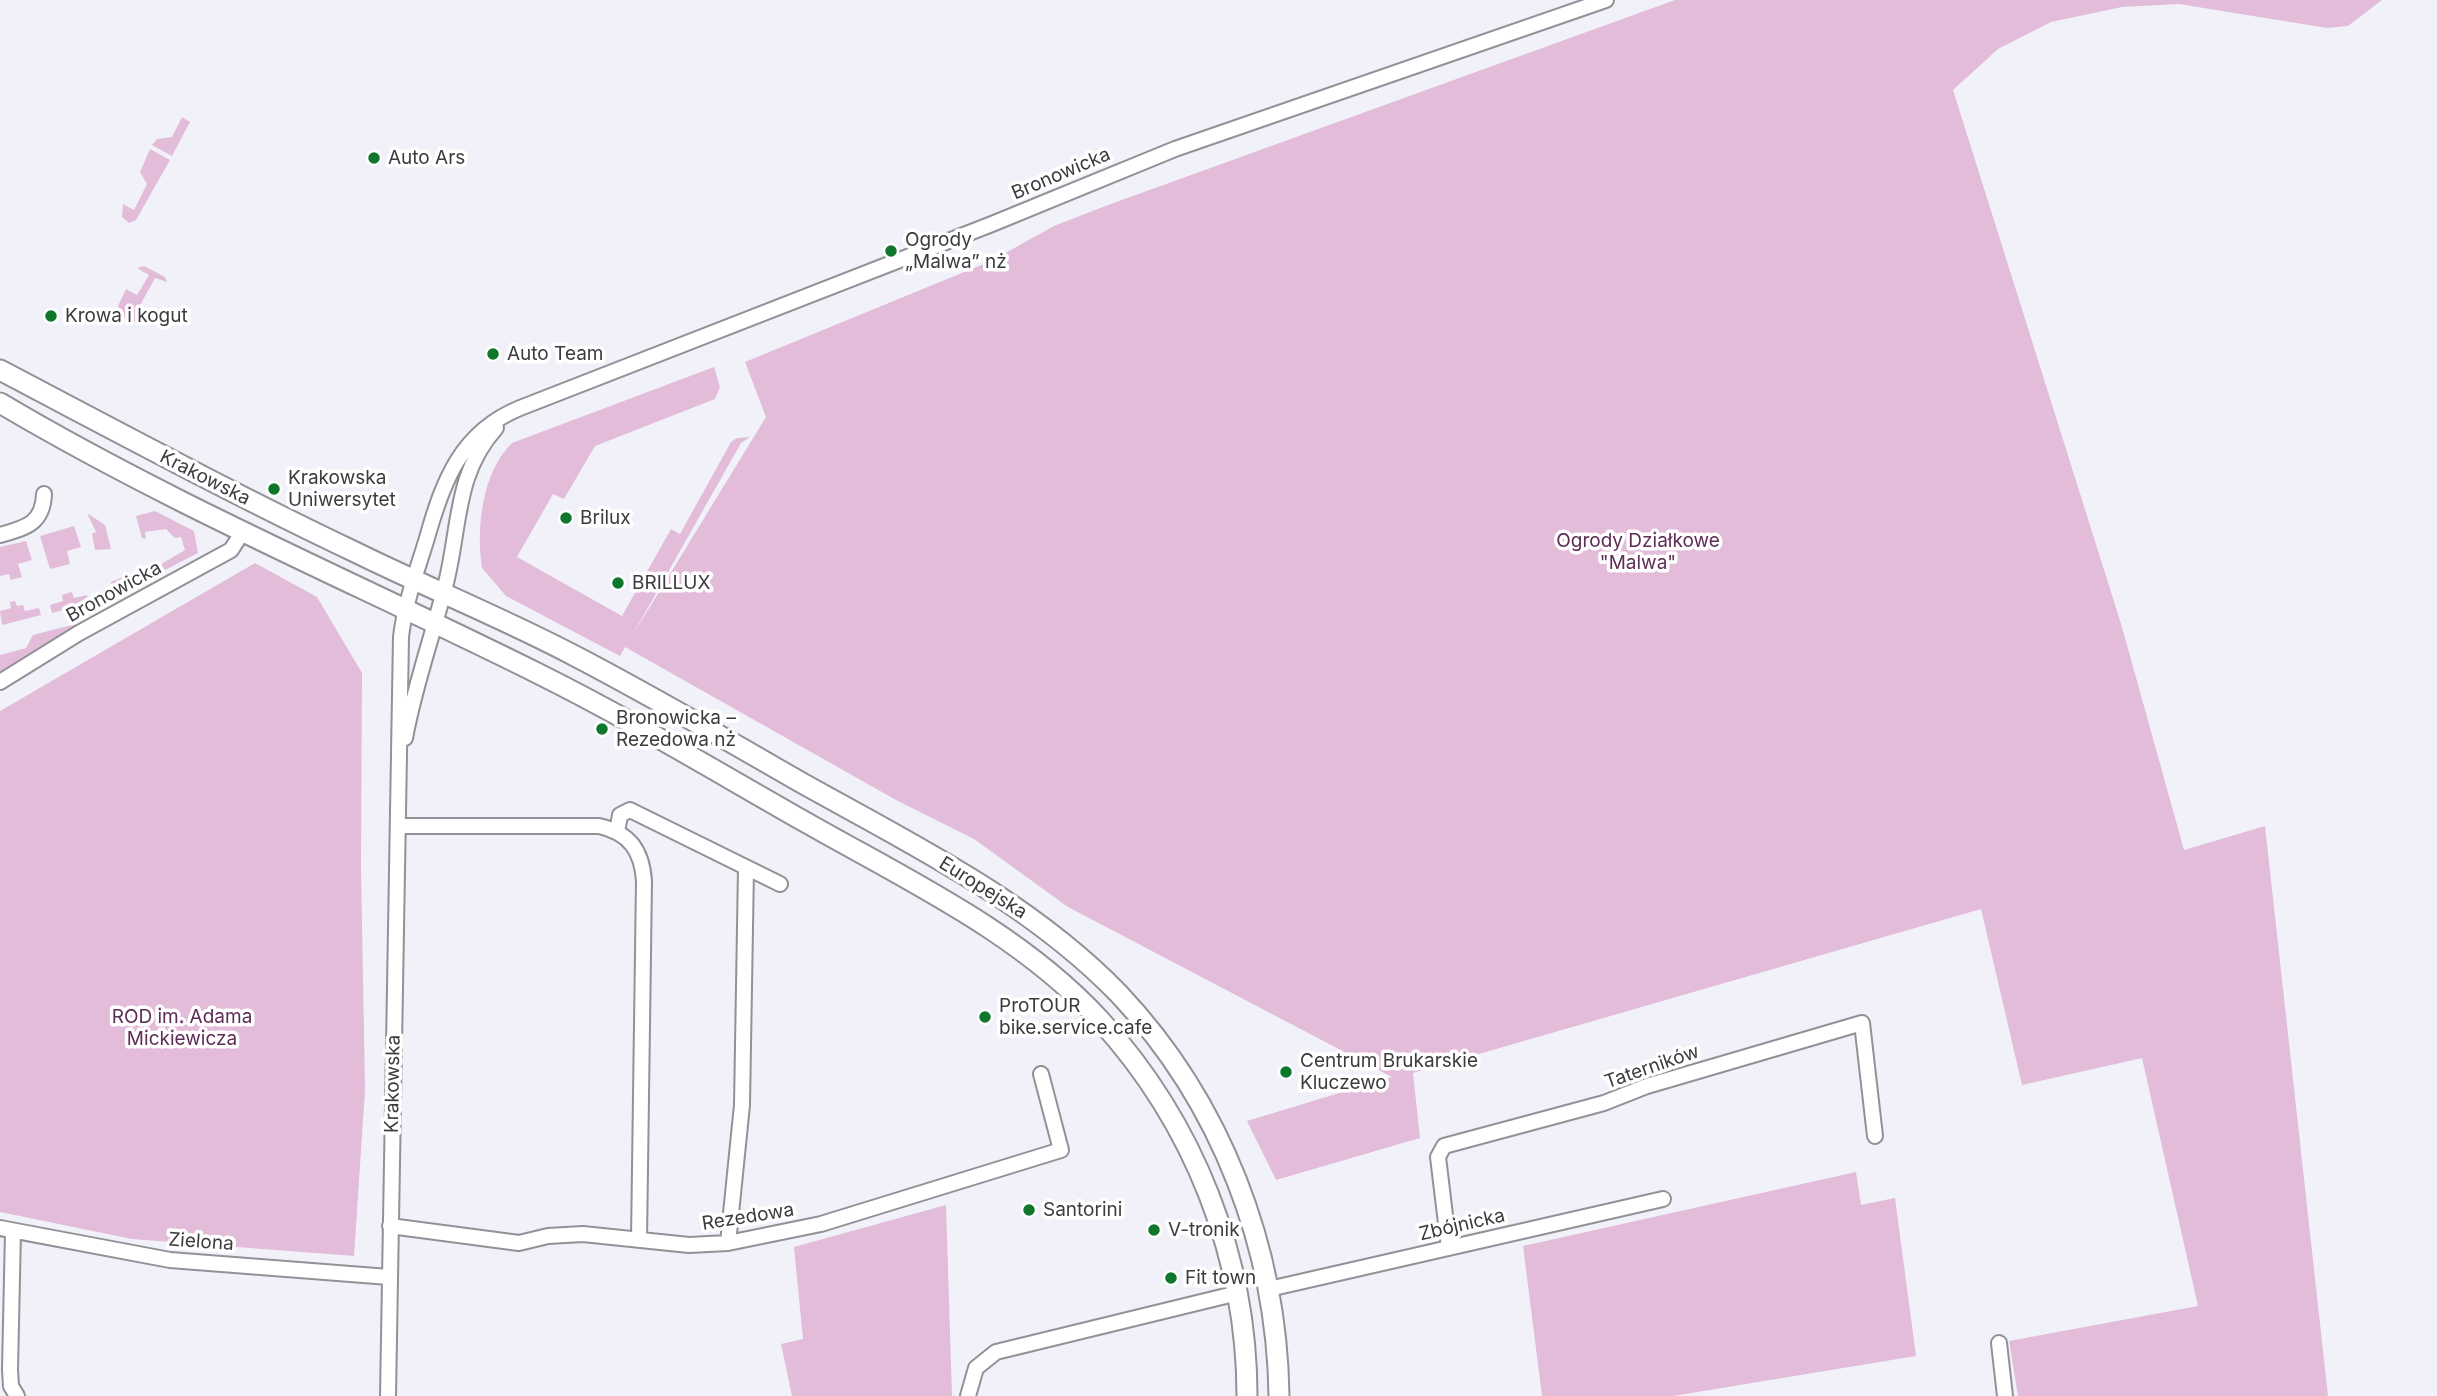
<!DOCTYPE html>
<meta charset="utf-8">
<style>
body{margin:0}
canvas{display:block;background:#f1f2f9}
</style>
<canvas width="2437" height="1396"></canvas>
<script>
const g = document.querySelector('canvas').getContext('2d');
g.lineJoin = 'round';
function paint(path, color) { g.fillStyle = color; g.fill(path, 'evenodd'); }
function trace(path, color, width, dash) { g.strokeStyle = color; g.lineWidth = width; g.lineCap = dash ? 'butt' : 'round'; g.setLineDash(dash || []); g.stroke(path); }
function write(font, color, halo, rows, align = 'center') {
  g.font = font + ' Inter,sans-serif'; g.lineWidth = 7; g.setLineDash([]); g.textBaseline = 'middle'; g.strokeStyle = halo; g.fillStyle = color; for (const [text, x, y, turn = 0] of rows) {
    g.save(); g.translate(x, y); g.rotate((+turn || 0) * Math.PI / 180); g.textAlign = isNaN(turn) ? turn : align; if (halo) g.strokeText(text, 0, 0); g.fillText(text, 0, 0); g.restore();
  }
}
paint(new Path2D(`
 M 1675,0 L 2382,0 L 2348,26 L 2327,28 L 2179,4 L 2122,7 L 2051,22 L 1998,49 L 1953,90 L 2122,627 L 2184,850 L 2265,826 L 2328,1396 L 2018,1396 L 2009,1341 L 2198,1306 L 2142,1058 L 2022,1085 L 1981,909 L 1413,1073 L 1420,1138 L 1276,1180 L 1247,1121 L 1392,1077 L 1068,907 L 974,839 L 896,800 L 625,647 L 620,656 L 506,596 L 482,568 C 476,528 482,472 512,443 L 714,367 L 720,387 L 715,399 L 595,446 L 564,499 L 553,494 L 517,557 L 622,616 L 671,529 L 680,534 L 731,442 L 737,438 L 750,437 L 741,443 L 632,636 L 766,417 L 745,362 L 991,261 L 1054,226 L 1108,205 Z
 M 182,117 L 190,122 L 172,156 L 152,145 L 157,139 L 172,137 Z
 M 150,149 L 170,160 L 136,220 L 129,223 L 122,217 L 123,204 L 134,210 L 147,184 L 140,172 Z
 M 144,266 L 165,277 L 167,282 L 155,278 L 138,309 L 149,316 L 145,321 L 136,323 L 122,316 L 118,306 L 126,289 L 137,295 L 149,275 L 137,268 Z
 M 155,511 L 194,531 L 198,553 L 165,570 L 160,566 L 163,563 L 185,550 L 181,537 L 175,538 L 166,529 L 145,532 L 146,539 L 142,538 L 136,516 Z
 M 87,513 L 105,525 L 111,549 L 95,550 L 92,534 L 96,532 Z
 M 74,526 L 81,547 L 67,551 L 70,564 L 50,569 L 40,536 Z
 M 26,541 L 32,560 L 18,564 L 22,577 L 11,580 L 9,574 L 0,576 L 0,547 Z
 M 255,563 L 317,597 L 362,673 L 361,866 L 365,1090 L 354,1256 L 132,1239 L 0,1212 L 0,711 Z
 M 130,574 L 133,587 L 116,596 L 101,600 L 99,592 L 112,588 L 111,582 Z
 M 72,592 L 74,598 L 87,595 L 89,603 L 52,613 L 50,605 L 63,601 L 62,595 Z
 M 15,601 L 17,606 L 23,605 L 25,611 L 39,608 L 41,615 L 2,625 L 0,611 L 11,608 L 10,602 Z
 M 76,624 L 78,626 L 0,675 L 0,655 L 26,648 L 33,635 Z
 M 1856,1172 L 1861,1205 L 1895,1198 L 1916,1356 L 1673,1396 L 1542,1396 L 1523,1246 Z
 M 946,1205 L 952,1396 L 792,1396 L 781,1344 L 803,1339 L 794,1247 Z`), '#e2bcd9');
const street = new Path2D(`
 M 0,535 C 25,528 43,524 44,494
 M 0,682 L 79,633 L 231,550 L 242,533
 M 405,738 C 415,684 433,635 446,583 C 460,527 455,473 496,428
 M 398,826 L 599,826 C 630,833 642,851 644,881 L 639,1240
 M 617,832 L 620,815 L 630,810 L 780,884
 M 390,1226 L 519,1243 L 548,1236 L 583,1234 L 689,1245 L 728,1243 L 821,1224 L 1061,1150 L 1041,1074
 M 0,1228 L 170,1260 L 389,1277
 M 13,1231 L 10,1370 L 11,1386 L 17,1396
 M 728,1243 L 742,1105 L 746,868
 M 1449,1248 L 1438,1157 L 1444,1146 L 1604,1103 L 1647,1086 L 1862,1023 L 1875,1136
 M 1269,1289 L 1663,1199
 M 1999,1343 L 2005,1396
 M 388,1396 L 401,637 C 405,602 417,571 427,538 C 443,481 461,432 520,408 L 992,224 L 1175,149 L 1606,0
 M 968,1396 L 976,1368 L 996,1352 L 1238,1293`);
const secondary = new Path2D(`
 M 0,370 C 118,432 235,495 355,552 C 428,588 503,618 575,656 C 652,696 727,740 802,783 C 913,845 1030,902 1119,994 C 1221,1102 1277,1248 1279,1396
 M 0,403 C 172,505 356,583 535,672 C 628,718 717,772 807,823 C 909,881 1020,933 1100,1020 C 1194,1123 1247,1257 1247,1396`);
trace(street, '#919298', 18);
trace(secondary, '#919298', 23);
trace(street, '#fff', 14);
trace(secondary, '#fff', 19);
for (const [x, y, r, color] of [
 [374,158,7,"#0f772a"],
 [891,251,7,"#0f772a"],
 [51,316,7,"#0f772a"],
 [493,354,7,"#0f772a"],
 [274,489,7,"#0f772a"],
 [566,518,7,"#0f772a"],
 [618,583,7,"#0f772a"],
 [602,729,7,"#0f772a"],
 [985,1017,7,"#0f772a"],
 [1286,1072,7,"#0f772a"],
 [1029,1210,7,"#0f772a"],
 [1154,1230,7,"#0f772a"],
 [1171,1278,7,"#0f772a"]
]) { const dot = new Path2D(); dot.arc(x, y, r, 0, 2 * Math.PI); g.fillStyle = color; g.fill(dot); trace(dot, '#fff', 2.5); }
write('19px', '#3c3c3e', '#fff', [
 ["Auto Ars",388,158],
 ["Ogrody",905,240],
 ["„Malwa” nż",905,262],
 ["Krowa i kogut",65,316],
 ["Auto Team",507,354],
 ["Krakowska",288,478],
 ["Uniwersytet",288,500],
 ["Brilux",580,518],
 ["BRILLUX",632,583],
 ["Bronowicka –",616,718],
 ["Rezedowa nż",616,740],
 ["ProTOUR",999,1006],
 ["bike.service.cafe",999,1028],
 ["Centrum Brukarskie",1300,1061],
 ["Kluczewo",1300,1083],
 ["Santorini",1043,1210],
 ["V-tronik",1168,1230],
 ["Fit town",1185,1278]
], 'left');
write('19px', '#3c3c3e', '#fff', [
 ["Bronowicka",1061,174,-23],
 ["Krakowska",205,478,27],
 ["Bronowicka",114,592,-29],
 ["Europejska",983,888,32],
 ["Taterników",1652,1067,-19],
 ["Krakowska",393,1084,-89],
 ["Rezedowa",748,1217,-9],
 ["Zbójnicka",1462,1225,-13],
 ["Zielona",201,1242,4]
]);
write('19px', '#5e2d55', '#fff', [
 ["Ogrody Działkowe",1638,541],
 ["\"Malwa\"",1638,563],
 ["ROD im. Adama",182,1017],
 ["Mickiewicza",182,1039]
]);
</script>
